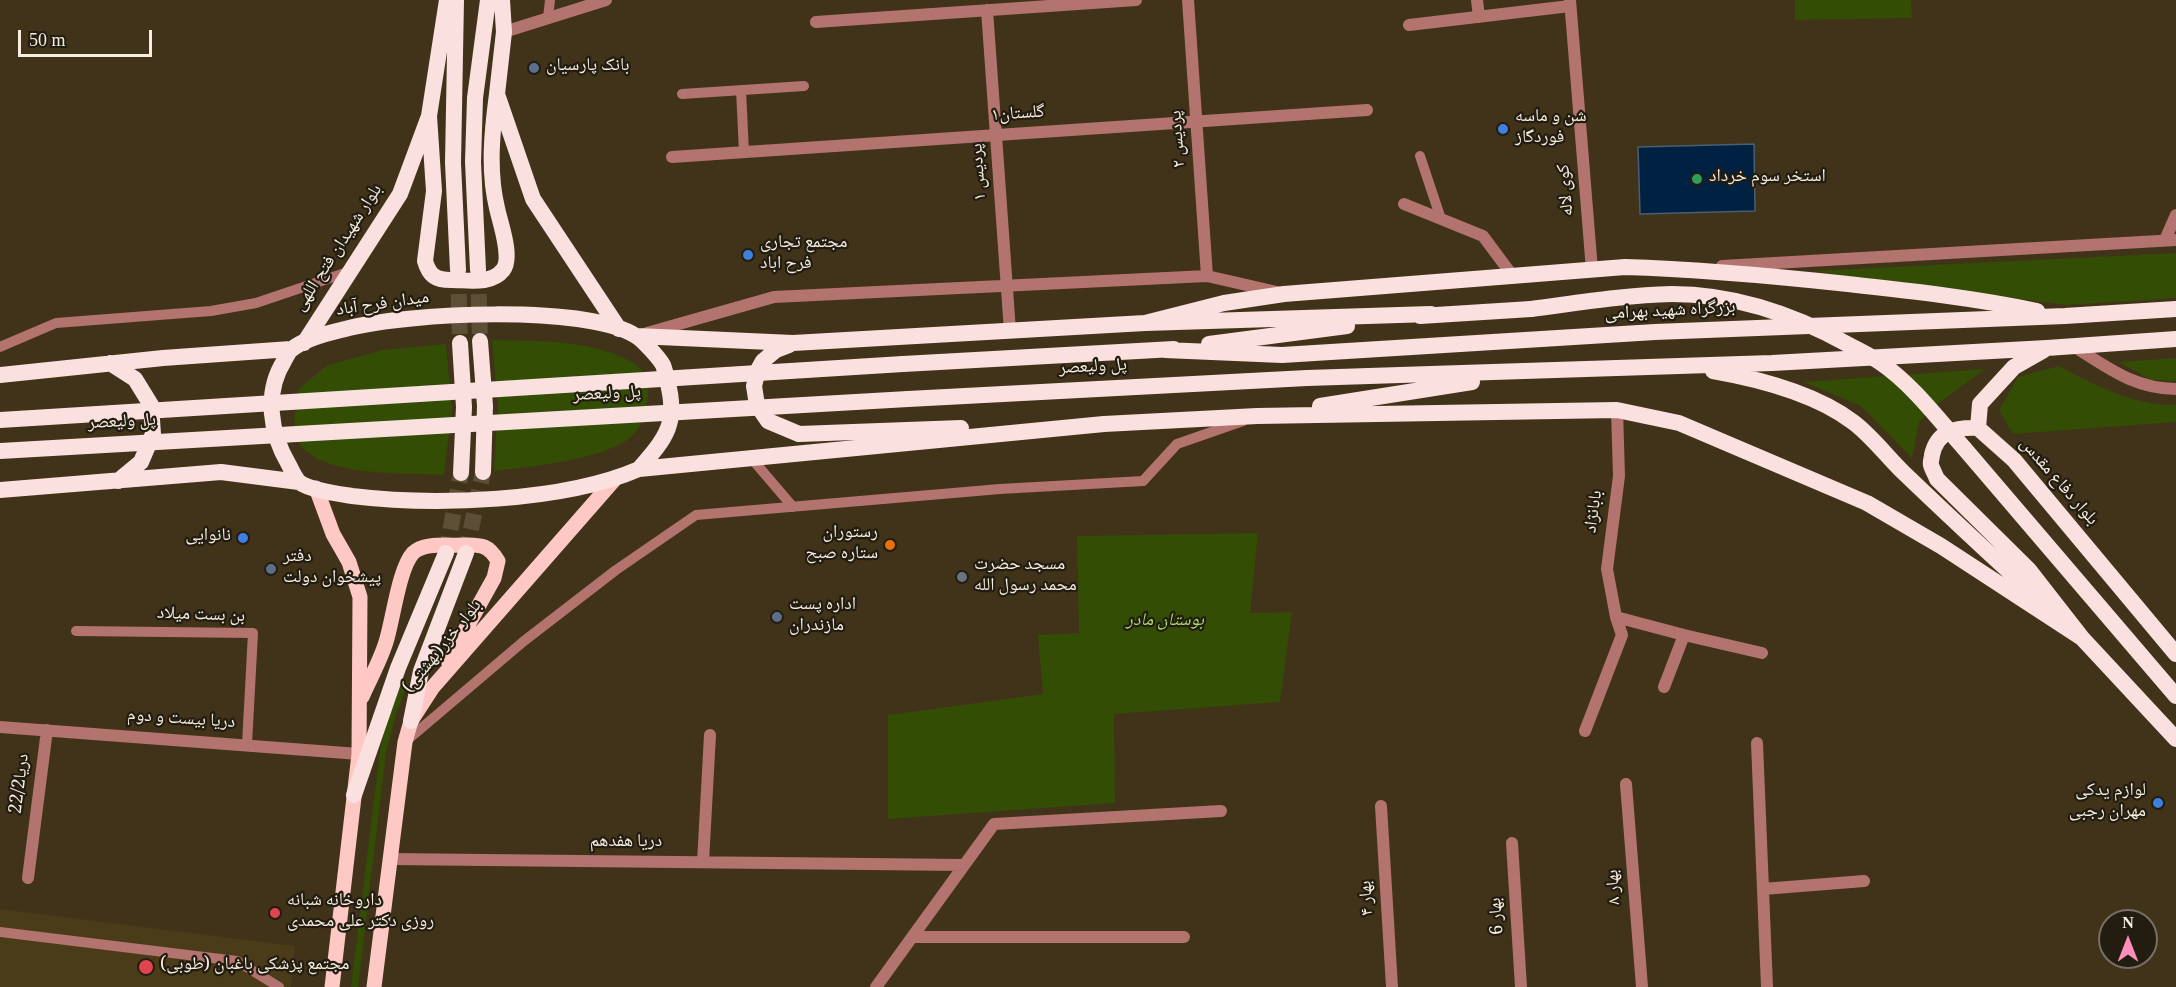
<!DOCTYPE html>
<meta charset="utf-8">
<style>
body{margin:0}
#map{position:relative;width:2176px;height:987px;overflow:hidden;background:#403319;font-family:Georgia,serif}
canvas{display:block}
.north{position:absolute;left:2098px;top:909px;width:60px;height:60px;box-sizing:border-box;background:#221c11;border:2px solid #777063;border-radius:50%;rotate:0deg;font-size:16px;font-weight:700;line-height:24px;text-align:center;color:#f6eedf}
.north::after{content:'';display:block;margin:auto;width:21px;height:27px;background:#ff8eb9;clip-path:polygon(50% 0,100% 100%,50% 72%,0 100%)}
.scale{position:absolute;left:18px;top:30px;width:134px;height:27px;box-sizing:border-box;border:3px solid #f6eedf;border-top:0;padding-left:8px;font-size:18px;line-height:21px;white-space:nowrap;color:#f6eedf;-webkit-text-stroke:4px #221c11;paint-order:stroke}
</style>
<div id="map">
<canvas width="2176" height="987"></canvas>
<div class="north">N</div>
<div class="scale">50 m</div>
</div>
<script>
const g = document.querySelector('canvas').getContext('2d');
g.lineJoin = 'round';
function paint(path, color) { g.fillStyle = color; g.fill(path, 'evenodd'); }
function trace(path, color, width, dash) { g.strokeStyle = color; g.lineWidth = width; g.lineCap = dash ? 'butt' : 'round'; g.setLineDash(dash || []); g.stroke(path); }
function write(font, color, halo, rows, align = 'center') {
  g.font = font + ' Georgia,"Noto Naskh Arabic",serif'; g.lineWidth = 4.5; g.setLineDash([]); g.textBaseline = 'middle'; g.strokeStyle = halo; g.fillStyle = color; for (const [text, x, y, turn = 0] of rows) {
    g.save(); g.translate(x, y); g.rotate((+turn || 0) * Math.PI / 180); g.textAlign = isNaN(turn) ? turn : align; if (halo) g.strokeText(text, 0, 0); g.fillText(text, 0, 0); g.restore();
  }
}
paint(new Path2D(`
 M 0,909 L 295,946 L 291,987 L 0,987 Z`), '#4a3b19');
paint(new Path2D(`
 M 1795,0 L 1911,0 L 1912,18 L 1795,20 Z
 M 2176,253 L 2176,298 L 2066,305 L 1812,271 Z
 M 492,340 C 539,341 593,339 635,364 C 645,370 649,385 648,396 C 646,409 642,428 631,437 C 603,460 530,467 494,471 L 498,406 Z
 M 446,344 L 452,409 L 444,475 C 407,473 328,477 302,447 C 289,433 296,406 299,389 L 326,366 L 382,350 Z
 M 2176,358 L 2176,381 L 2151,380 L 2119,362 Z
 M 2059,366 C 2095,385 2134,406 2176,405 L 2176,422 L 2013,434 L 1999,410 L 2018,377 Z
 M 1985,369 L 1939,403 L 1919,422 L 1912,458 L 1861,406 L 1804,382 Z
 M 1258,533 L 1250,613 L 1292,612 L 1280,702 L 1114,714 L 1115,803 L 888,819 L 888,715 L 1043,694 L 1038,635 L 1079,633 L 1077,536 Z
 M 403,679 L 409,681 L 397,711 L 386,752 L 358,987 L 351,987 L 380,751 L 390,709 Z`), '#334d05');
const water = new Path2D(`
 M 1754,144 L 1755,211 L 1640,214 L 1638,147 Z`);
paint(water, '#002242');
trace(water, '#4a5f71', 1.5);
trace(new Path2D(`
 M 458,270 L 460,343
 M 478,270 L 480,341
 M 446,553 L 461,473
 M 466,553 L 483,472`), '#5b4f37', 16, [16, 8]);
trace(new Path2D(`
 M 548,18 L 550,0
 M 741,90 L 744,152
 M 682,94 L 804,86
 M 1420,156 L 1441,219
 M 0,347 L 56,323 L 211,311 L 256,303 L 348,272
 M 752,459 L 793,507
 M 76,631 L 253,633 L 247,744
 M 405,742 L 524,641 L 616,570 L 696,515 L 1000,489 L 1143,481 L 1177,444 L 1243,421
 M 0,932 L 237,961 L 279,987`), '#b3736f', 10);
trace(new Path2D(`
 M 1188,0 L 1207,276
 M 1477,0 L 1479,17
 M 1570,0 L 1592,270
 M 987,10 L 1010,331
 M 816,22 L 1136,0
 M 1409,25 L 1570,6
 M 504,32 L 606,0
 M 672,157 L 1367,110
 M 1404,204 L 1483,236 L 1512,275
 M 2165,240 L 2176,215
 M 1722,266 L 2176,240
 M 647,333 L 774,297 L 1207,276 L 1277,292
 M 2073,346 C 2107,367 2134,389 2176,389
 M 1617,410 L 1619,476 L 1607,569 L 1616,617 L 1684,635 L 1762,653
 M 1664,687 L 1684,635
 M 0,727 L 359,754
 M 1585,731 L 1622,635 L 1616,617
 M 1757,743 L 1767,987
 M 1626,784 L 1642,987
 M 1381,806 L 1392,987
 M 1512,843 L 1521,987
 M 389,859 L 964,865
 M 703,862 L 710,735
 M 28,878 L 47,730
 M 1763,889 L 1864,881
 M 912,937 L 1184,937
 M 876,987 L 994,824 L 1221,811`), '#b3736f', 12);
trace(new Path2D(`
 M 316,488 L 333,534 L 349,562 L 360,597 L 359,754 L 332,987
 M 362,697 C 370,679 380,661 386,642 C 393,620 399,568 413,553 C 424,542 449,546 463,545 C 481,545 488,544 498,561 L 494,578 L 448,661
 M 374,987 L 405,742 L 411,721 L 433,687 L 614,480`), '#fec8c5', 15);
trace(new Path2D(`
 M 456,0 L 453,163 L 458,270
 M 502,0 L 504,32 L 497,94 L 533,199 L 619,329
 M 429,116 L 434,191 L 425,261 C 429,275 435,280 451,280 C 468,280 491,285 503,270 C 513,257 500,223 497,208 C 488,171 492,131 497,94
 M 478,270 L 473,162 L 475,98 L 488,0
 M 1420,316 L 1531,309
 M 1145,323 L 1224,303 L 1284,294 L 1625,267 C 1699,269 1773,276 1848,284 C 1912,291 1974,298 2037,311
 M 637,336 L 793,343 L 1145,323 L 1431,314
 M 480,341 L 485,406 L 483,472
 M 304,343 L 400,194 L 429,116 L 447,0
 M 460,343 L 464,407 L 461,473
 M 1209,344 L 1347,326
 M 789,345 L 776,350 L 763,361 L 758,370 L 754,386 L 757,405 L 768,421 L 799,434 L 961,428
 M 1165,350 L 1282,355 L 1655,332 L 2065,316 L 2176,309
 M 2044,350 L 2014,367 L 1980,404 L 1978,428 L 2014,460 L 2176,654
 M 110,363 L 135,379 L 151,405 L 153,434 L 141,462 L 118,481
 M 903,364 L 1174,349
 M 1713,371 C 1759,379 1816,394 1853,422 C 1872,436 1888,458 1905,474 C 1951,518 1998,562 2045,604
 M 0,375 L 163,358 L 291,349
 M 908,399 L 1307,378 L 1772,363 L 2047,348 L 2176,339
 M 1320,406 L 1472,382
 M 1978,428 C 1956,427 1937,431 1932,455 C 1932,458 1930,462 1931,465 C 1932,469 1935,474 1937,479 L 2029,570 L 2082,638 L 2176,739
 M 1964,448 L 2176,696
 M 639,469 C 666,438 679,423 667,380 C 666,375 665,370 663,365 C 660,359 642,339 636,336 C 585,304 408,313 349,328 C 330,333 308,337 292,349 C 289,351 286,357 284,361 C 264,393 270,433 289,465 C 291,469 295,478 299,482 C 309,490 339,494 352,496 C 434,506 563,502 639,469 L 1104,424 L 1257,416 L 1617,410 L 1679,423 L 1867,503 L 1941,546 L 2082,638
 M 0,490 L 221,472 L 299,482
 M 411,721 L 421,671 L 466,553
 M 354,795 L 398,668 L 446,553`), '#fae0de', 16);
trace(new Path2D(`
 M 1531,309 C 1577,303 1625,295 1672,294 C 1735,294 1795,315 1849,345 C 1860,351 1871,356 1881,363 C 1913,385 1938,419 1964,448
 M 0,420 L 903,364
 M 0,451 L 908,399`), '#fae0de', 16);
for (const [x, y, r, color] of [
 [534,68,6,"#5c6f8a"],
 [1503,129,6,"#3f7fe0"],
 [1697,179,6,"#2e9e5b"],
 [748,255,6,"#3f7fe0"],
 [243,538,6,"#3f7fe0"],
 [890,545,6,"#e8710a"],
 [271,569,6,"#5c6f8a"],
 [962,577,6,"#6b7280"],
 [777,617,6,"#5c6f8a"],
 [2158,803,6,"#3f7fe0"],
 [275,913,6,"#e0444e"],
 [146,967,8,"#e0444e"]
]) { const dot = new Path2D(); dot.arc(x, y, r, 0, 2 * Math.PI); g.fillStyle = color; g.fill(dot); trace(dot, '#221c11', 2); }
write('18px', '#f6eedf', '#221c11', [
 ["بانک پارسیان",546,68],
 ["شن و ماسه",1515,119],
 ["فوردگاز",1515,140],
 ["استخر سوم خرداد",1709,179],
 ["مجتمع تجاری",760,245],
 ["فرح اباد",760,266],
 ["رستوران",878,535,"right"],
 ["ستاره صبح",878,556,"right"],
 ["نانوایی",231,538,"right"],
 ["دفتر",283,559],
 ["پیشخوان دولت",283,580],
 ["مسجد حضرت",974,567],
 ["محمد رسول الله",974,588],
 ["اداره پست",789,607],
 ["مازندران",789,628],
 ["لوازم یدکی",2146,793,"right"],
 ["مهران رجبی",2146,814,"right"],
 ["داروخانه شبانه",287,903],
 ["روزی دکتر علی محمدی",287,924],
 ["مجتمع پزشکی باغبان (طوبی)",160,967]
], 'left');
write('18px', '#f6eedf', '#221c11', [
 ["گلستان۱",1018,116,-4],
 ["پردیس ۲",1180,139,-94],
 ["پردیس ۱",981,172,-94],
 ["کوی لاله",1568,190,-95],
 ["بلوار شهیدان فتح اللهی",340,249,-57],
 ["میدان فرح آباد",383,306,-8],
 ["بزرگراه شهید بهرامی",1670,313,-3],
 ["پل ولیعصر",1093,369,-3],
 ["پل ولیعصر",607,396,-3],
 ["پل ولیعصر",122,424,-3],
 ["بلوار دفاع مقدس",2057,483,49],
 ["بابانژاد",1596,512,-82],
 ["بن بست میلاد",201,617,2],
 ["بلوار خزر(بهشتی)",444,648,-51],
 ["دریا بیست و دوم",181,721,4],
 ["دریا22/2",22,784,-83],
 ["دریا هفدهم",626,844],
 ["بهار ۸",1616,887,-94],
 ["بهار ۴",1369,898,-94],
 ["بهار 6",1499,916,-94]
]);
write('italic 18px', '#a9db6a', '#221c11', [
 ["بوستان مادر",1165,623]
]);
</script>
